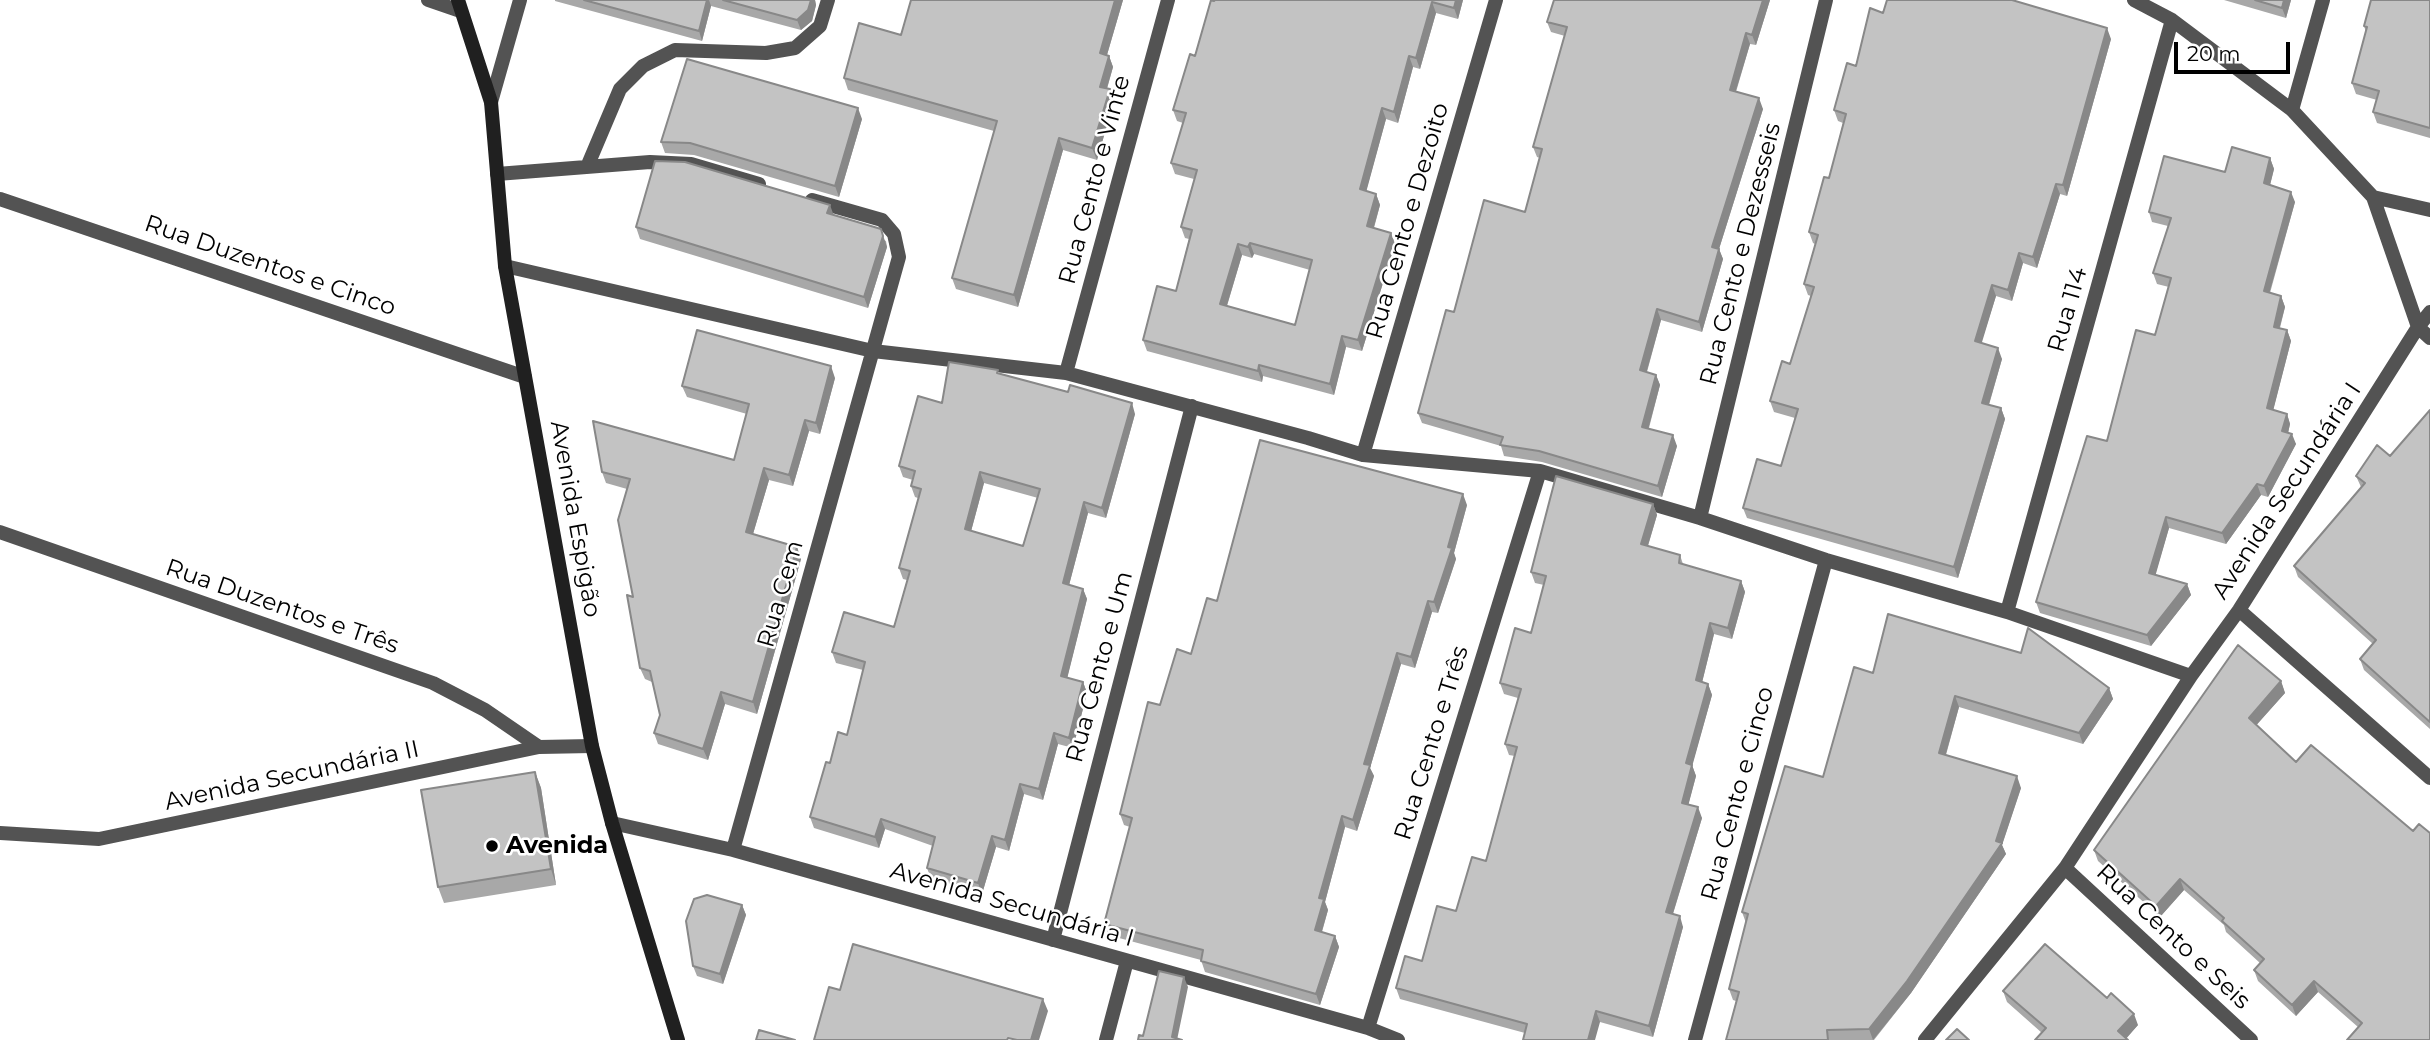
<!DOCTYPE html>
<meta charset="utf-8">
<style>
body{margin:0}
#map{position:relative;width:2430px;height:1040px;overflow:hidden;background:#fff;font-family:Montserrat,sans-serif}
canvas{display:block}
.scale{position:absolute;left:2174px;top:42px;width:116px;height:32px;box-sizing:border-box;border:4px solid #000;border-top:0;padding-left:9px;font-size:21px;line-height:24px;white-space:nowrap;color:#000;-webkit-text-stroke:5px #fff;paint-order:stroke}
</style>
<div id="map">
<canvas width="2430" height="1040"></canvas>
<div class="scale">20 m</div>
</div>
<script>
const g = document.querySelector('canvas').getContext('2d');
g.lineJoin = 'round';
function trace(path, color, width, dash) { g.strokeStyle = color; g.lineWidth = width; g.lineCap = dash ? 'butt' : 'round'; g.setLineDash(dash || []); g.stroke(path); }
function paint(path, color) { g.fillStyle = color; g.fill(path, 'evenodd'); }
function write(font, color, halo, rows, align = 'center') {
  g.font = font + ' Montserrat,sans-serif'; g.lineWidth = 5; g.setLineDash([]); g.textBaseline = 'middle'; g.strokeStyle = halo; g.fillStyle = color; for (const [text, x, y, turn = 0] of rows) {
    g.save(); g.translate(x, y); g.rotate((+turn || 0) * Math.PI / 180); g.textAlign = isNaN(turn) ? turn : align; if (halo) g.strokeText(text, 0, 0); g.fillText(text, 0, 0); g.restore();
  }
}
trace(new Path2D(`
 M 428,0 L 460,11
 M 491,102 L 520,0
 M 2292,110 L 2323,0
 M 587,167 L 620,89 L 643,66 L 675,50 L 766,53 L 795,48 L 820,26 L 828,0
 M 497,174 L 650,162 L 691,164 L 759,184
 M 2373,197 L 2430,210
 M 0,199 L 525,377
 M 505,266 L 873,351 L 1066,373 L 1308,438 L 1363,455 L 1540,471 L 1700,518 L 1826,560 L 2007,612 L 2191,676
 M 2430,312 L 2418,327 L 2430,338
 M 1066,373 L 1168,0
 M 1363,455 L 1496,0
 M 1700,518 L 1826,0
 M 0,532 L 433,683 L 485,710 L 539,747
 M 2239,610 L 2430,778
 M 2007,612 L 2172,20
 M 612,823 L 733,850 L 1368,1028 L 1398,1040
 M 0,833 L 99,839 L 539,747 L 592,746
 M 733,850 L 899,257 L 894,234 L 882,220 L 812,200
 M 2065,868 L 2251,1040
 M 1053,940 L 1192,406
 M 1368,1028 L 1540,471
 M 1106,1040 L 1127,961
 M 1695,1040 L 1826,560
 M 1925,1040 L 2065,868 L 2191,676 L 2239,610 L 2418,327 L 2373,197 L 2292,110 L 2172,20 L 2134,0`), '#535353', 14);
trace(new Path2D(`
 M 458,0 L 491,102 L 505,266 L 592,746 L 612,823 L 678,1040`), '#202020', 14);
paint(new Path2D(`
 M 555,0 L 815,0 L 816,5 L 812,21 L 801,30 L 711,6 L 702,41 L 555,1 Z
 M 911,0 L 1123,0 L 1107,55 L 1109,56 L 1113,67 L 1107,89 L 1110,89 L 1114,101 L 1097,160 L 1063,150 L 1018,307 L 956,289 L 952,278 L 994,131 L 848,90 L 844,78 L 901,35 Z
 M 1215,0 L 1463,0 L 1458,19 L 1436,13 L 1420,69 L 1413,67 L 1398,123 L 1386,119 L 1366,191 L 1376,194 L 1380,205 L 1374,228 L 1391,233 L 1395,244 L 1362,351 L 1346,347 L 1334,395 L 1263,376 L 1262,382 L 1147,351 L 1143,340 L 1176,291 L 1189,239 L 1185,238 L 1181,227 L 1194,179 L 1175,174 L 1171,163 L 1183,123 L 1177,121 L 1173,110 L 1195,56 ZM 1254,254 L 1310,270 L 1295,325 L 1227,306 L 1242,255 L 1252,258 Z
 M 1554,0 L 1770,0 L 1756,45 L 1750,44 L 1736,92 L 1763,109 L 1719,249 L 1723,259 L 1702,332 L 1661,320 L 1647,372 L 1656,375 L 1660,385 L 1649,428 L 1677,446 L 1662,497 L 1542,462 L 1504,456 L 1501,446 L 1422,423 L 1418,413 L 1454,312 L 1525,212 L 1540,158 L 1537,157 L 1533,147 L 1565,36 L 1551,32 L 1547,22 Z
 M 2224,0 L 2291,0 L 2286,18 Z
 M 2430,0 L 2430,138 L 2377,123 L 2373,112 L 2377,100 L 2356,94 L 2352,83 L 2366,32 L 2364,26 Z
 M 1883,13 L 2111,39 L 2067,196 L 2060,194 L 2037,268 L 2023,263 L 2012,301 L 1996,296 L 1981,343 L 2002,359 L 1989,405 L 2001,408 L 2005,419 L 1958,578 L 1747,518 L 1743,508 L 1781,466 L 1795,418 L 1774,412 L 1770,401 L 1790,364 L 1811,296 L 1808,295 L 1804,284 L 1815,244 L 1813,243 L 1809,232 L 1829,178 L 1843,123 L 1838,121 L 1834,110 L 1856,66 Z
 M 862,119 L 839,197 L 694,155 L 665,153 L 661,142 Z
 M 2270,158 L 2274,169 L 2270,185 L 2295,202 L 2270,293 L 2281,296 L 2285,307 L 2280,328 L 2287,330 L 2291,341 L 2273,410 L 2287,414 L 2290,424 L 2288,433 L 2296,444 L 2268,497 L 2261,495 L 2226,544 L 2169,528 L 2155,575 L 2187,584 L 2191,595 L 2151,646 L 2040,613 L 2036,602 L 2155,335 L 2169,287 L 2157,284 L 2153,273 L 2168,226 L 2152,222 L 2149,212 L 2225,172 Z
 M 834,215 L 886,241 L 887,247 L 868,308 L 640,239 L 636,227 Z
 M 999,373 L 1135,414 L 1106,518 L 1088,513 L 1069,585 L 1083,589 L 1087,599 L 1067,678 L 1083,682 L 1087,693 L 1073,748 L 1058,744 L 1043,800 L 1024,794 L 1009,851 L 996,847 L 982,894 L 931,879 L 927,868 L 933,846 L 885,829 L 879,848 L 814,828 L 810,817 L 830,763 L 847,735 L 863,670 L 836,663 L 832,652 L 894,627 L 907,580 L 903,579 L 899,568 L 918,498 L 915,497 L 911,486 L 913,480 L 903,477 L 899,466 L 942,403 ZM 984,483 L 1038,498 L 1023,546 L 971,531 Z
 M 835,378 L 820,434 L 809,431 L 793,486 L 769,480 L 753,534 L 797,547 L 801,559 L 757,714 L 725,704 L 708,760 L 658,744 L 654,733 L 660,715 L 652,682 L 645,679 L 640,668 L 633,597 L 627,489 L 606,483 L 602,472 L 734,460 L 747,414 L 687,397 L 682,386 Z
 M 2430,410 L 2430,729 L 2364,670 L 2360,659 L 2373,644 L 2298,577 L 2294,566 L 2361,487 L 2356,476 L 2390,456 Z
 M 1653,504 L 1657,515 L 1648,546 L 1680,555 L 1683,564 L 1741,581 L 1745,592 L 1732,639 L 1714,634 L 1702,682 L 1708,684 L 1712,695 L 1692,765 L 1696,776 L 1688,805 L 1702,818 L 1673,914 L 1683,927 L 1653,1037 L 1600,1022 L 1525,1033 L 1400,999 L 1396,988 L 1422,961 L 1456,911 L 1486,861 L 1515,756 L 1509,755 L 1505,744 L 1518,698 L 1504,694 L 1500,683 L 1531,633 L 1544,585 L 1535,583 L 1531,572 Z
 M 1467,505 L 1454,553 L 1456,559 L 1438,613 L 1432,612 L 1415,668 L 1401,664 L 1370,768 L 1374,776 L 1357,831 L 1345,827 L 1325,902 L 1328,910 L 1322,932 L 1335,936 L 1339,947 L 1320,1005 L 1205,972 L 1201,960 L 1108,935 L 1104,924 L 1130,827 L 1124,825 L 1120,814 L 1160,705 L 1191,654 L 1217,601 Z
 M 1873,673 L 2109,688 L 2113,699 L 2083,744 L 1959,707 L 1946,755 L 2021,788 L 2002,845 L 2006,854 L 1911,993 L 1874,1040 L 1726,1040 L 1736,1001 L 1733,1000 L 1729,989 L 1746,923 L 1742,912 L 1823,777 Z
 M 2281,681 L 2285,693 L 2256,725 L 2430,1040 L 2358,1027 L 2318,992 L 2296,1016 L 2258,981 L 2254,970 L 2260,963 L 2226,932 L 2224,925 L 2184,890 L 2160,917 L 2098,861 L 2094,850 Z
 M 535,772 L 541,788 L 556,885 L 444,903 L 438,887 Z
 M 742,905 L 746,915 L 723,984 L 697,976 L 693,966 Z
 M 2003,991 L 2138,1025 L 2126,1038 L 2042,1033 L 2007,1002 Z`), '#a8a8a8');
paint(new Path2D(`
 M 707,0 L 709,0 L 711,6 L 702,41 L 699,31 Z
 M 811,0 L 815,0 L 816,5 L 812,21 L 801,30 L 797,20 Z
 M 1115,0 L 1123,0 L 1104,65 L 1100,53 Z
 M 1456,0 L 1463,0 L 1458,19 L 1454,8 Z
 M 1763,0 L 1770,0 L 1756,45 L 1752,35 Z
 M 2284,0 L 2291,0 L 2286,18 L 2282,8 Z
 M 1432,2 L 1436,13 L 1420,69 L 1416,58 Z
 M 2107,28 L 2111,39 L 2067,196 L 2063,185 Z
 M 1746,33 L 1750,44 L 1733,100 L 1730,90 Z
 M 1109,56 L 1113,67 L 1104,98 L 1100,87 Z
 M 1409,56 L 1413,67 L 1398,123 L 1394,112 Z
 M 1110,89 L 1114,101 L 1097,160 L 1092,148 Z
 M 1759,98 L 1763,109 L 1719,249 L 1723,259 L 1702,332 L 1699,322 L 1712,247 Z
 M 858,108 L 862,119 L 839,197 L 835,186 Z
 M 1382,108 L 1386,119 L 1364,200 L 1360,189 Z
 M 1059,138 L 1063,150 L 1018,307 L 1014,295 Z
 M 2270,158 L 2274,169 L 2268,193 L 2264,183 Z
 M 2056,184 L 2060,194 L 2037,268 L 2033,257 Z
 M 2291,192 L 2295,202 L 2267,301 L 2264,291 Z
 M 1376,194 L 1380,205 L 1371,237 L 1367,226 Z
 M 830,205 L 834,216 L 827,213 Z
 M 881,229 L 887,247 L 868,308 L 864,297 Z
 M 1391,233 L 1395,244 L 1362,351 L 1358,340 Z
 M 1250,243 L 1254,254 L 1252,258 L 1248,247 Z
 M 1238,244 L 1242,255 L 1224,315 L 1220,304 Z
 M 2019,253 L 2023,263 L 2012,301 L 2008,290 Z
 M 1992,285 L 1996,296 L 1979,352 L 1975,341 Z
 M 2281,296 L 2285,307 L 2277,337 L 2274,327 Z
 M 1657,309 L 1661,320 L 1644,381 L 1640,370 Z
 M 2287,330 L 2291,341 L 2271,419 L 2267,408 Z
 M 1342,336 L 1346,347 L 1334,395 L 1330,384 Z
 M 1998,348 L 2002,359 L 1986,414 L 1982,403 Z
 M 1259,365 L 1263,376 L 1262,382 L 1258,371 Z
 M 831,366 L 835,378 L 820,434 L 816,423 Z
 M 1656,375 L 1660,385 L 1646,437 L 1642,427 Z
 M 1132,403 L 1135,414 L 1106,518 L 1102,508 Z
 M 2001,408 L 2005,419 L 1958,578 L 1954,567 Z
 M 2287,414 L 2290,424 L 2286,442 L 2282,431 Z
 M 805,420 L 809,431 L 793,486 L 789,475 Z
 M 2292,434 L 2296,444 L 2268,497 L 2264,486 Z
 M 1673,435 L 1677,446 L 1662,497 L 1658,486 Z
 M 764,468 L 769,480 L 750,544 L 746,532 Z
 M 980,472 L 984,483 L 969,539 L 965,529 Z
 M 2257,484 L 2261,495 L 2226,544 L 2222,533 Z
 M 1463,494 L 1467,505 L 1454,553 L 1456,559 L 1438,613 L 1434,602 L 1448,547 Z
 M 1084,502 L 1088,513 L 1067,593 L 1063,583 Z
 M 1653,504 L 1657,515 L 1645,555 L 1641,544 Z
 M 2166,517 L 2169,528 L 2153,584 L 2149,573 Z
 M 797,547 L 801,559 L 757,714 L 753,702 Z
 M 1741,581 L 1745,592 L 1732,639 L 1728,628 Z
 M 2187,584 L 2191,595 L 2151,646 L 2147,635 Z
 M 1083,589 L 1087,599 L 1065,687 L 1061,676 Z
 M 1428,601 L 1432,612 L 1415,668 L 1411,657 Z
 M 1710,623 L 1714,634 L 1700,691 L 1696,680 Z
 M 1397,653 L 1401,664 L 1370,768 L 1374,776 L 1357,831 L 1353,820 L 1364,764 Z
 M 2281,681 L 2285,693 L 2253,729 L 2249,718 Z
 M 1083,682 L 1087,693 L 1073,748 L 1069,738 Z
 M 1708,684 L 1712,695 L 1690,774 L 1686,763 Z
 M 2109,688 L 2113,699 L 2083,744 L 2079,733 Z
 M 721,692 L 725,704 L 708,760 L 703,749 Z
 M 1955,696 L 1959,707 L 1943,764 L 1939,753 Z
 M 1054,733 L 1058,744 L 1043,800 L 1039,789 Z
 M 1692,765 L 1696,776 L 1686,814 L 1682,803 Z
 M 535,772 L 541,788 L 556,885 L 551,869 Z
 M 2017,776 L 2021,788 L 2002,845 L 2006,854 L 1911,993 L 1873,1040 L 1869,1029 L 1996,841 Z
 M 1020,784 L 1024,794 L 1009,851 L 1005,840 Z
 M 1698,807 L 1702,818 L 1670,923 L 1666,912 Z
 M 1342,816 L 1345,827 L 1325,902 L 1328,910 L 1319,941 L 1315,930 L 1319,898 Z
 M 881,819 L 885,829 L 879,848 L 875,837 Z
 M 992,836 L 996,847 L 982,894 L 978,883 Z
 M 2180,879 L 2184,890 L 2160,917 L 2156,906 Z
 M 742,905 L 746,915 L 723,984 L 720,974 Z
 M 1680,916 L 1683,927 L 1653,1037 L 1649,1026 Z
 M 1335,936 L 1339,947 L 1320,1005 L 1316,994 Z
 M 1184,977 L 1188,987 L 1177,1040 L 1172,1037 Z
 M 2314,981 L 2318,992 L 2296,1016 L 2292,1005 Z
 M 1043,999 L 1048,1011 L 1039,1040 L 1031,1040 Z
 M 1596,1011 L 1600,1022 L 1595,1040 L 1588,1040 Z
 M 2134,1014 L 2138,1025 L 2125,1040 L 2118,1031 Z`), '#888');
const building = new Path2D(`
 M 584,0 L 707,0 L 699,31 Z
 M 723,0 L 811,0 L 808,10 L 797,20 Z
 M 911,0 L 1115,0 L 1100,53 L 1109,56 L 1100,87 L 1110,89 L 1092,148 L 1059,138 L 1014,295 L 952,278 L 997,121 L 844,78 L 859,23 L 901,35 Z
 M 1211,0 L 1214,1 L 1215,0 L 1456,0 L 1454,8 L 1432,2 L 1416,58 L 1409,56 L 1394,112 L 1382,108 L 1360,189 L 1376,194 L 1367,226 L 1391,233 L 1358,340 L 1342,336 L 1330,384 L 1259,365 L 1258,371 L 1143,340 L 1157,286 L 1176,291 L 1192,230 L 1181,227 L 1197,170 L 1171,163 L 1186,113 L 1173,110 L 1190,54 L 1195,56 ZM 1250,243 L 1312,260 L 1295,325 L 1220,304 L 1238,244 L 1248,247 Z
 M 1554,0 L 1763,0 L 1752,35 L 1746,33 L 1730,90 L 1759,98 L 1712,247 L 1719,249 L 1699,322 L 1657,309 L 1640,370 L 1656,375 L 1642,427 L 1673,435 L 1658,486 L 1539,451 L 1500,445 L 1503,437 L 1418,413 L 1446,310 L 1454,312 L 1484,200 L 1525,212 L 1542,149 L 1533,147 L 1567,27 L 1547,22 Z
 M 1887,0 L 2012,0 L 2107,28 L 2063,185 L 2056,184 L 2033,257 L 2019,253 L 2008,290 L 1992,285 L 1975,341 L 1998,348 L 1982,403 L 2001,408 L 1954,567 L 1743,508 L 1757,459 L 1781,466 L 1798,409 L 1770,401 L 1782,361 L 1790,364 L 1814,287 L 1804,284 L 1818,235 L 1809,232 L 1824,177 L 1829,178 L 1846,114 L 1834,110 L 1847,63 L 1856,66 L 1870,8 L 1883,13 Z
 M 2255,0 L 2284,0 L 2282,8 Z
 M 2371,0 L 2430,0 L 2430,128 L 2373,112 L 2379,91 L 2352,83 L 2367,27 L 2364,26 Z
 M 687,59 L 858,108 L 835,186 L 690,143 L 661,142 Z
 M 2232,147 L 2270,158 L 2264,183 L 2291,192 L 2264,291 L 2281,296 L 2274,327 L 2287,330 L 2267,408 L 2287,414 L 2282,431 L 2292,434 L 2264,486 L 2257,484 L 2222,533 L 2166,517 L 2149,573 L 2187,584 L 2147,635 L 2036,602 L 2087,436 L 2107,441 L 2136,330 L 2155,335 L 2171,278 L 2153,273 L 2171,218 L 2149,212 L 2164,156 L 2225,172 Z
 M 655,161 L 685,162 L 830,205 L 827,213 L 881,229 L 883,236 L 864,297 L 636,227 Z
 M 697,330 L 831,366 L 816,423 L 805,420 L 789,475 L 764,468 L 746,532 L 797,547 L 753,702 L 721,692 L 703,749 L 654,733 L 660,715 L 650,671 L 640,668 L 627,595 L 633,597 L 618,520 L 630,479 L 602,472 L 593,421 L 734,460 L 749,404 L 682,386 Z
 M 949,362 L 998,370 L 997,373 L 1068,392 L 1070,385 L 1132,403 L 1102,508 L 1084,502 L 1063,583 L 1083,589 L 1061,676 L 1083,682 L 1069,738 L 1054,733 L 1039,789 L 1020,784 L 1005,840 L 992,836 L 978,883 L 927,868 L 935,837 L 881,819 L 875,837 L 810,817 L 826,762 L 830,763 L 838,732 L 847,735 L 865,662 L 832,652 L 844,612 L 894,627 L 910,571 L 899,568 L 921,489 L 911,486 L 915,471 L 899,466 L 918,396 L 942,403 ZM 980,472 L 1040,489 L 1023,546 L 965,529 Z
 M 2430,410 L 2430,722 L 2360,659 L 2376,640 L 2294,566 L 2365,483 L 2356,476 L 2377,445 L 2390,456 Z
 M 1260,440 L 1463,494 L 1448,547 L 1452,548 L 1434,602 L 1428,601 L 1411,657 L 1397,653 L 1364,764 L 1370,765 L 1353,820 L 1342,816 L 1319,898 L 1324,899 L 1315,930 L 1335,936 L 1316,994 L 1201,961 L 1203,950 L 1104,924 L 1132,818 L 1120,814 L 1148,702 L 1160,705 L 1177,649 L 1191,654 L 1207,598 L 1217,601 Z
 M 1556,476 L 1653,504 L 1641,544 L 1680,555 L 1679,563 L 1741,581 L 1728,628 L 1710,623 L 1696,680 L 1708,684 L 1686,763 L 1692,765 L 1682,803 L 1698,807 L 1666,912 L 1680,916 L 1649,1026 L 1596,1011 L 1588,1040 L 1523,1040 L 1527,1024 L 1396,988 L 1405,956 L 1422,961 L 1437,906 L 1456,911 L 1472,857 L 1486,861 L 1517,747 L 1505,744 L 1521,689 L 1500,683 L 1515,628 L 1531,633 L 1546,576 L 1531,572 Z
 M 1888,614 L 2021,653 L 2028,628 L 2109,688 L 2079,733 L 1955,696 L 1939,753 L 2017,776 L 1996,841 L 2002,843 L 1907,981 L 1869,1029 L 1827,1030 L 1828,1040 L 1726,1040 L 1739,992 L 1729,989 L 1748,914 L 1742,912 L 1785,766 L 1823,777 L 1854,667 L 1873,673 Z
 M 2238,645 L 2281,681 L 2249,718 L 2296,762 L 2311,745 L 2413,831 L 2419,824 L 2430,833 L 2430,1040 L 2347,1040 L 2362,1023 L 2314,981 L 2292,1005 L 2254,970 L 2264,959 L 2222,921 L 2224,918 L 2180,879 L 2156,906 L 2094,850 Z
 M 535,772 L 551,869 L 438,887 L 421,790 Z
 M 707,895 L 742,905 L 720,974 L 693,966 L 686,921 L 694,899 Z
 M 853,944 L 1043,999 L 1031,1040 L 1017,1040 L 1008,1038 L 1007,1040 L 814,1040 L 829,987 L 840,990 Z
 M 2045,944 L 2107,998 L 2111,993 L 2134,1014 L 2118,1031 L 2128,1040 L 2035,1040 L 2046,1028 L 2003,991 Z
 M 1159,971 L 1184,977 L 1172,1037 L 1182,1040 L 1138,1040 L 1139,1035 L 1143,1036 Z
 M 1957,1029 L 1969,1040 L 1946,1040 Z
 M 759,1030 L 795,1040 L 756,1040 Z`);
paint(building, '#c3c3c3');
trace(building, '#888', 2);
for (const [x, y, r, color] of [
 [492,846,7,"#000"]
]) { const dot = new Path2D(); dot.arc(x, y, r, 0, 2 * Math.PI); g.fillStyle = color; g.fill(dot); trace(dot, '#fff', 2.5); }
write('24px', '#000', '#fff', [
 ["Rua Cento e Vinte",1095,180,-75],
 ["Rua Cento e Dezoito",1408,221,-74],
 ["Rua Cento e Dezesseis",1741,254,-76],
 ["Rua Duzentos e Cinco",270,266,19],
 ["Rua 114",2068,310,-74],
 ["Avenida Secundária I",2287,491,-57],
 ["Avenida Espigão",575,519,80],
 ["Rua Cem",781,594,-74],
 ["Rua Duzentos e Três",282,607,19],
 ["Rua Cento e Um",1100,667,-75],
 ["Rua Cento e Três",1432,743,-73],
 ["Avenida Secundária II",292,776,-12],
 ["Rua Cento e Cinco",1738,794,-75],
 ["Avenida Secundária I",1012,905,16],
 ["Rua Cento e Seis",2173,937,43]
]);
write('bold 24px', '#000', '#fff', [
 ["Avenida",506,846]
], 'left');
</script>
